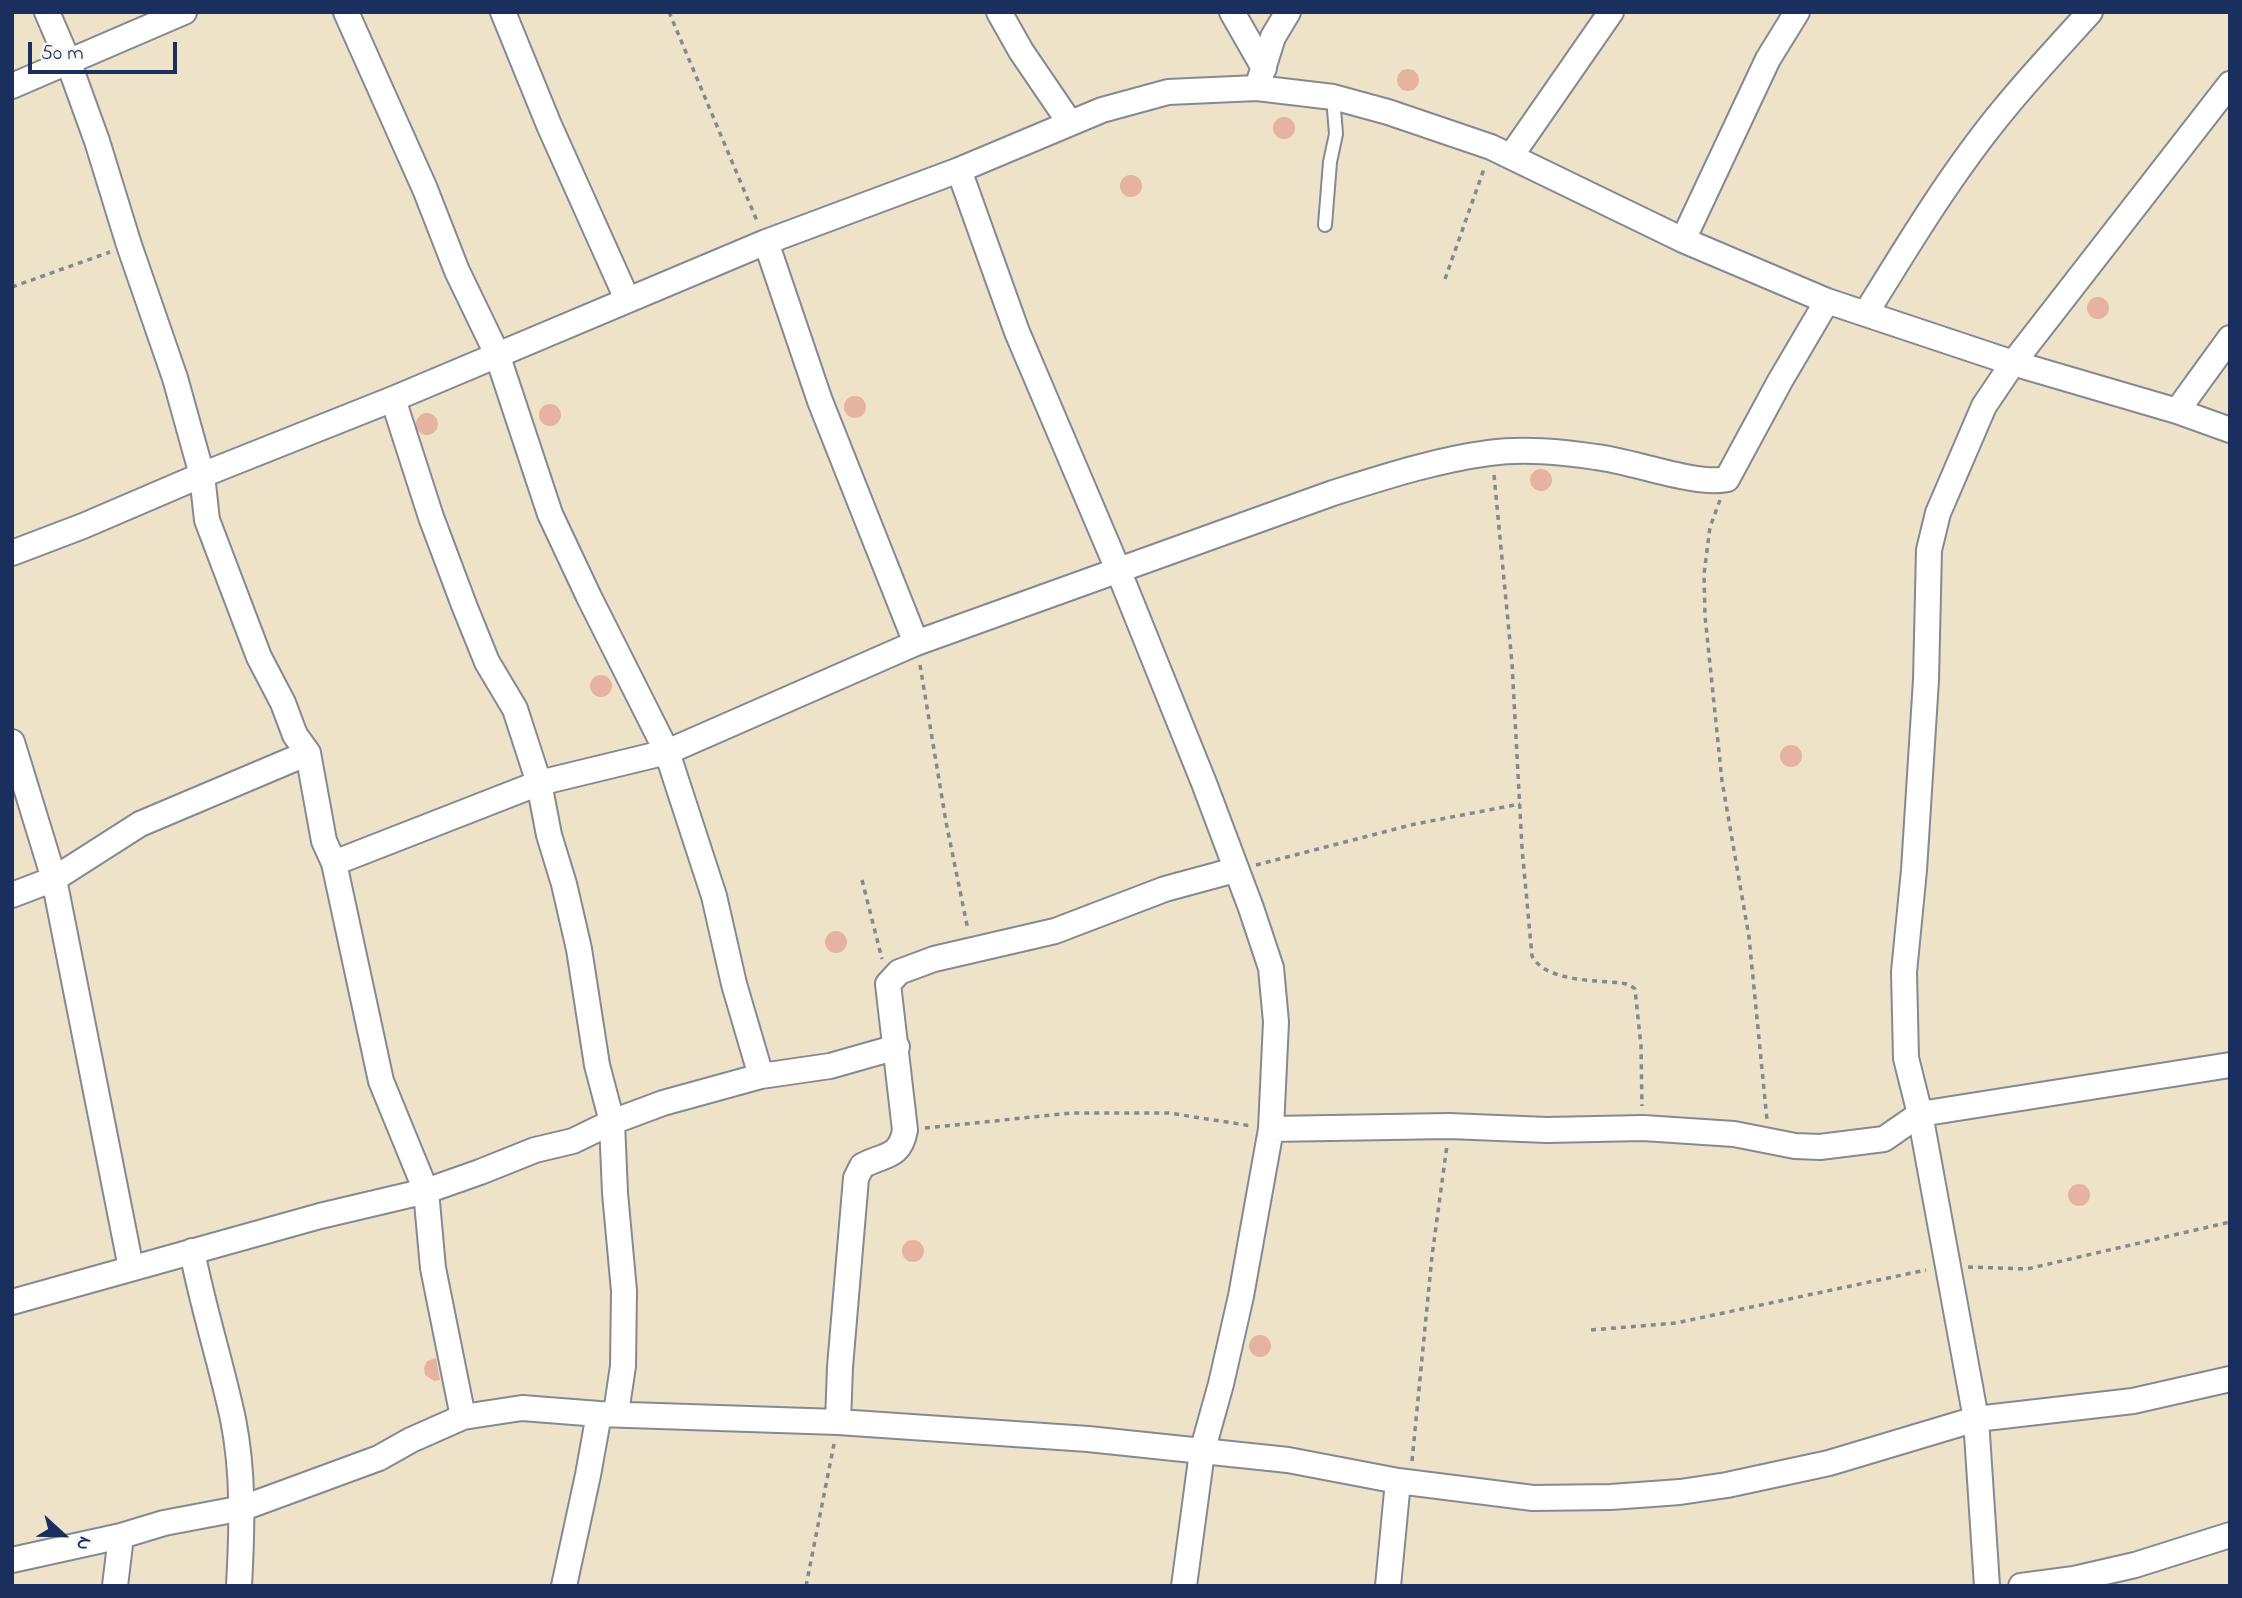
<!DOCTYPE html>
<style>
body{margin:0}
#map{position:relative;width:2242px;height:1598px;overflow:hidden;background:#eee3c8;font-family:"Indie Flower",sans-serif}
canvas{display:block}
.frame{position:absolute;inset:0;border:14px solid #1b2f5e;pointer-events:none}
.north{position:absolute;left:28px;top:1500px;width:70px;height:70px;-webkit-text-stroke:5px #f6f6f2;paint-order:stroke;rotate:112deg;font-size:19px;font-weight:700;line-height:28px;text-align:center;color:#1b2f5e}
.north::after{content:'';display:block;margin:auto;width:24px;height:32px;background:#1b2f5e;clip-path:polygon(50% 0,100% 100%,50% 72%,0 100%)}
.scale{position:absolute;left:28px;top:42px;width:149px;height:32px;box-sizing:border-box;border:4px solid #1b2f5e;border-top:0;padding-left:9px;font-size:21px;line-height:24px;white-space:nowrap;color:#1b2f5e;-webkit-text-stroke:5px #f6f6f2;paint-order:stroke}
</style>
<div id="map">
<canvas width="2242" height="1598"></canvas>
<div class="frame"></div>
<div class="north">N</div>
<div class="scale">50 m</div>
</div>
<script>
const g = document.querySelector('canvas').getContext('2d');
g.lineJoin = 'round';
function paint(path, color) { g.fillStyle = color; g.fill(path, 'evenodd'); }
function trace(path, color, width, dash) { g.strokeStyle = color; g.lineWidth = width; g.lineCap = dash ? 'butt' : 'round'; g.setLineDash(dash || []); g.stroke(path); }
paint(new Path2D(`
 M1397 80a11 11 0 1 1 22 0a11 11 0 1 1-22 0Z
 M1273 128a11 11 0 1 1 22 0a11 11 0 1 1-22 0Z
 M1120 186a11 11 0 1 1 22 0a11 11 0 1 1-22 0Z
 M2087 308a11 11 0 1 1 22 0a11 11 0 1 1-22 0Z
 M844 407a11 11 0 1 1 22 0a11 11 0 1 1-22 0Z
 M539 415a11 11 0 1 1 22 0a11 11 0 1 1-22 0Z
 M416 424a11 11 0 1 1 22 0a11 11 0 1 1-22 0Z
 M1530 480a11 11 0 1 1 22 0a11 11 0 1 1-22 0Z
 M590 686a11 11 0 1 1 22 0a11 11 0 1 1-22 0Z
 M1780 756a11 11 0 1 1 22 0a11 11 0 1 1-22 0Z
 M825 942a11 11 0 1 1 22 0a11 11 0 1 1-22 0Z
 M2068 1195a11 11 0 1 1 22 0a11 11 0 1 1-22 0Z
 M902 1251a11 11 0 1 1 22 0a11 11 0 1 1-22 0Z
 M1249 1346a11 11 0 1 1 22 0a11 11 0 1 1-22 0Z
 M 436,1358 L 440,1380 L 434,1381 L 425,1375 L 424,1368 L 427,1361 Z`), '#e6b3a0');
const lane = new Path2D(`
 M 1325,225 L 1330,162 L 1336,134 L 1333,97`);
const street = new Path2D(`
 M 47,12 L 68,61 L 97,141 L 129,245 L 175,378 L 202,475 L 207,520 L 259,657 L 283,703 L 295,735 L 308,753 L 324,841 L 334,863 L 381,1081 L 426,1191 L 433,1268 L 463,1417
 M 346,12 L 425,189 L 457,271 L 497,354 L 550,514 L 589,597 L 667,752 L 714,896 L 734,984 L 761,1076
 M 503,12 L 549,125 L 627,299
 M 999,12 L 1021,51 L 1070,123
 M 1232,12 L 1264,68
 M 12,86 L 184,12
 M 1257,88 L 1273,37 L 1288,12
 M 1511,156 L 1611,12
 M 959,170 L 1017,332 L 1119,572 L 1204,783 L 1251,908 L 1271,968 L 1276,1022 L 1271,1129 L 1241,1296 L 1221,1384 L 1202,1452 L 1184,1586
 M 1683,240 L 1768,59 L 1797,12
 M 766,242 L 820,401 L 916,643
 M 1866,313 C 1909,243 1952,172 2004,109 C 2031,76 2061,44 2090,12
 M 393,399 L 431,517 L 464,605 L 487,662 L 515,709 L 539,783 L 549,835 L 564,884 L 579,949 L 597,1065 L 612,1122 L 615,1193 L 624,1291 L 623,1366 L 616,1413
 M 2177,411 L 2230,338
 M 12,553 L 83,526 L 202,475 L 393,399 L 766,242 L 959,170 L 1102,110 L 1168,92 L 1257,88 L 1333,97 L 1388,112 L 1491,147 L 1683,240 L 1827,301 L 2013,363 L 2177,411 L 2230,430
 M 12,742 L 54,879 L 131,1268
 M 334,863 L 539,783 L 667,752 L 916,643 L 1333,493 C 1384,477 1436,460 1489,453 C 1524,448 1561,452 1596,457 C 1632,461 1696,486 1727,479 L 1780,381 L 1827,301
 M 12,895 L 54,879 L 140,824 L 308,753
 M 1271,1129 L 1449,1126 L 1547,1130 L 1643,1128 L 1734,1134 L 1795,1146 L 1820,1147 L 1884,1139 L 1920,1114 L 2230,1065
 M 192,1251 C 203,1308 221,1363 233,1419 C 244,1474 242,1530 239,1586
 M 12,1302 L 320,1216 L 426,1191 L 480,1172 L 535,1150 L 573,1141 L 612,1122 L 663,1103 L 761,1076 L 830,1066 L 897,1047
 M 838,1422 L 840,1367 L 856,1178 L 862,1166 C 883,1154 900,1159 905,1130 L 888,984 L 899,972 L 934,959 L 1055,931 L 1165,889 L 1235,870
 M 12,1560 L 121,1536 L 164,1523 L 243,1508 L 379,1458 L 411,1440 L 463,1417 L 522,1408 L 599,1414 L 838,1422 L 1088,1439 L 1288,1460 L 1398,1481 L 1533,1498 L 1611,1497 L 1680,1492 L 1727,1485 L 1829,1463 L 1976,1419 L 2133,1401 L 2230,1379
 M 115,1586 L 121,1536
 M 564,1586 L 588,1475 L 599,1414
 M 1388,1586 L 1398,1481
 M 1987,1586 L 1976,1419 L 1920,1114 L 1906,1058 L 1904,972 L 1914,870 L 1926,680 L 1929,550 L 1938,513 L 1984,406 L 2013,363 L 2230,84
 M 2021,1586 L 2074,1579 L 2135,1565 L 2230,1535`);
trace(lane, '#848993', 16);
trace(street, '#848993', 28);
trace(new Path2D(`
 M 669,12 L 757,221
 M 1445,279 L 1485,166
 M 12,287 L 110,252
 M 1494,475 L 1512,663 L 1522,848 L 1532,956 C 1544,979 1585,980 1609,982 C 1619,983 1627,982 1635,989 L 1641,1046 L 1642,1106
 M 1720,500 L 1710,527 L 1704,574 L 1705,616 L 1722,781 L 1749,937 L 1767,1120
 M 920,665 L 946,822 L 968,930
 M 1256,865 L 1415,824 L 1520,804
 M 862,880 L 882,959
 M 925,1128 L 1072,1113 L 1169,1113 L 1252,1126
 M 1968,1267 L 2027,1269 L 2230,1222
 M 1591,1330 L 1676,1323 L 1926,1270
 M 1412,1461 L 1432,1256 L 1447,1145
 M 806,1586 L 834,1444`), '#848993', 3.5, [5, 5]);
trace(lane, '#fff', 12);
trace(street, '#fff', 24);
</script>
